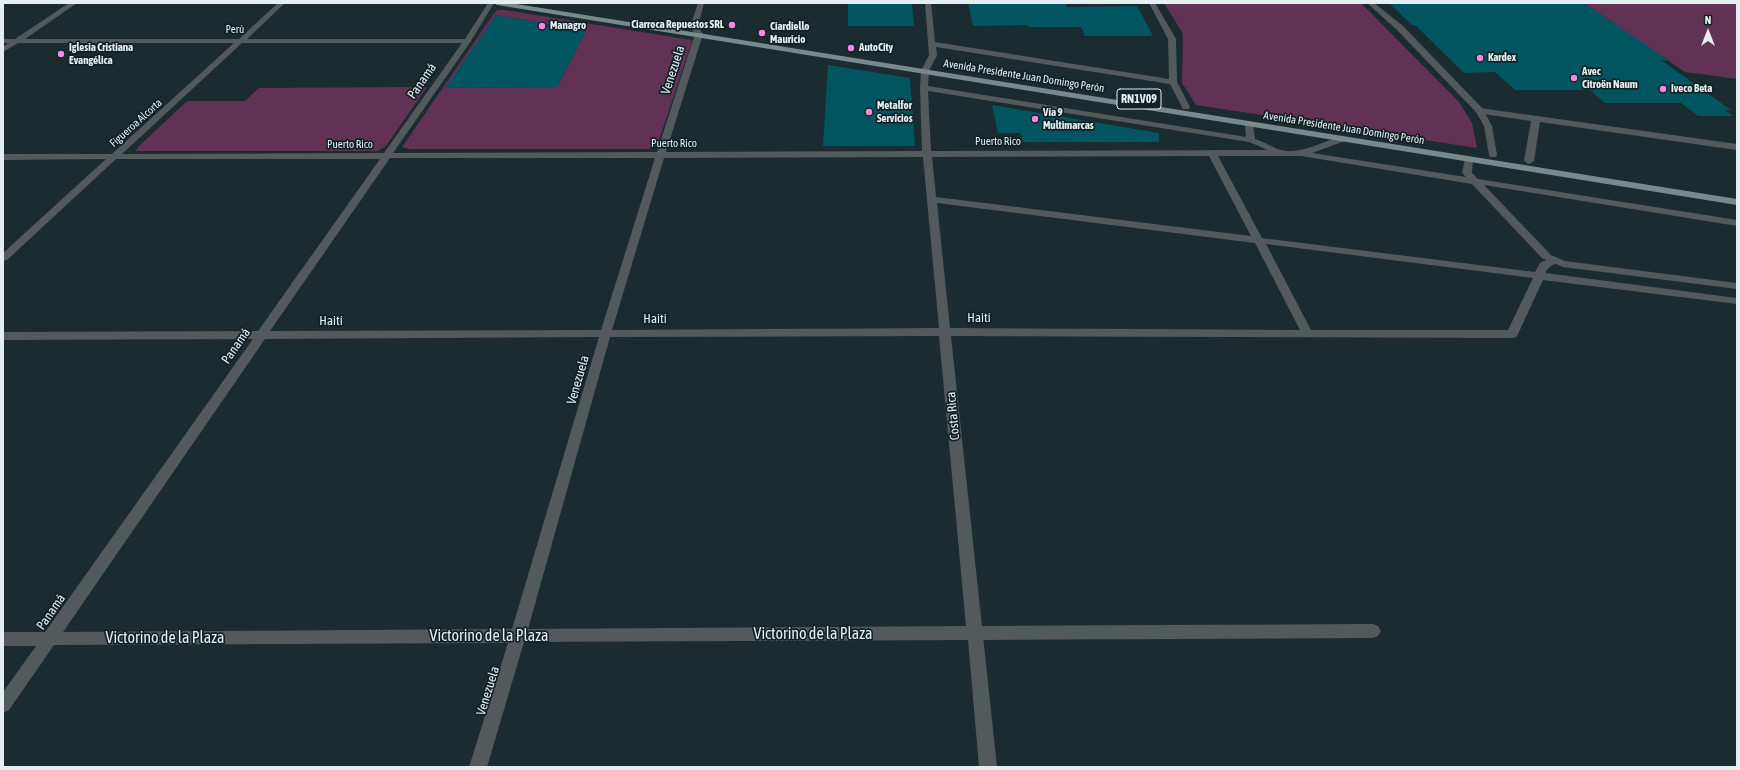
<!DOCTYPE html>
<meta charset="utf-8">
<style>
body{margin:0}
#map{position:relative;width:1740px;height:770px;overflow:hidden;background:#1b2c30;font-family:"Asap Condensed",sans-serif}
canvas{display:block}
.frame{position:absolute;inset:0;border:4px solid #e4eff1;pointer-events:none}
.north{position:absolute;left:1688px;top:12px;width:40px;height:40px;-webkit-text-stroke:3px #112226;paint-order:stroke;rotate:0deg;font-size:11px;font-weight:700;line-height:16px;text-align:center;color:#e4eff1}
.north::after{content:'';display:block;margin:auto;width:14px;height:18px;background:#e4eff1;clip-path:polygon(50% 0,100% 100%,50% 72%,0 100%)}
</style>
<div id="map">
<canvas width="1740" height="770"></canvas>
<div class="frame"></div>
<div class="north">N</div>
</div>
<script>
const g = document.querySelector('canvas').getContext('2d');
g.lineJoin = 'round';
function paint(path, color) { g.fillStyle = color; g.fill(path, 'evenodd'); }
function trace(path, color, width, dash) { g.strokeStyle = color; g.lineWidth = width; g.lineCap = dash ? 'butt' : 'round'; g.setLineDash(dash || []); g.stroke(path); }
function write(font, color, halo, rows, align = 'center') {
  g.font = font + ' "Asap Condensed",sans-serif'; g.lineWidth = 3.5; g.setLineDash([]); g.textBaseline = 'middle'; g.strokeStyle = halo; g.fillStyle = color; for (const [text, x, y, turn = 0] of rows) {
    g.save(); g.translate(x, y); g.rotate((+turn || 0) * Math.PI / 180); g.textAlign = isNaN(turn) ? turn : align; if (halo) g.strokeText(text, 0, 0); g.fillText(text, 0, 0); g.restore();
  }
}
paint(new Path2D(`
 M 1164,3 L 1361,3 L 1459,102 L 1472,123 L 1477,148 L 1196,105 L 1182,83 L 1183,34 Z
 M 1584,3 L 1737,3 L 1737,79 L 1685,72 Z
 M 498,10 L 505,10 L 691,40 L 692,42 L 657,146 L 649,149 L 409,149 L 402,147 L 495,12 ZM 496,15 L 586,31 L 557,87 L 446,88 Z
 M 427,87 L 386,146 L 378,151 L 136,151 L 137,148 L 187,101 L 245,101 L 259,88 Z`), '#613156');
paint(new Path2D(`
 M 848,3 L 912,3 L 914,26 L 848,26 Z
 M 968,3 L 1065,3 L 1067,7 L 1137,6 L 1153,36 L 1085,36 L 1081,27 L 1028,27 L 1027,25 L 973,26 Z
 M 1389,3 L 1584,3 L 1670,61 L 1661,60 L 1731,110 L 1725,110 L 1733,116 L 1698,116 L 1681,103 L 1605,103 L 1590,90 L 1515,90 L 1495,72 L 1464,73 L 1416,26 L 1412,25 Z
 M 496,15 L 586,31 L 557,87 L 445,88 Z
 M 828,65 L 910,78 L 915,146 L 823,146 Z
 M 992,105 L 1159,133 L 1159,142 L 1023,142 L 1020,133 L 998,133 Z`), '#005561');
paint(new Path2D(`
 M 1480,108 L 1737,144 L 1737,150 L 1540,122 L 1534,161 L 1529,164 L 1524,161 L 1531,121 L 1477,113 L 1476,111 L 1477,109 Z
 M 1546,253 L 1565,261 L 1737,283 L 1737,289 L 1563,267 L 1542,258 L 1541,256 Z
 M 1373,624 L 1378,626 L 1381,631 L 1378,636 L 1373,638 L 974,640 L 969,638 L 966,633 L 969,628 L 974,626 Z`), '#525a5c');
paint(new Path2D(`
 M 69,3 L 77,3 L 25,39 L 239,39 L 278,3 L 285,3 L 247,39 L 465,39 L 488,3 L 494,3 L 471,41 L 393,153 L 657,152 L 695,34 L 690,27 L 698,3 L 704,3 L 698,27 L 703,34 L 666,152 L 922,151 L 920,88 L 921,71 L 929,55 L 925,3 L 931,3 L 935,42 L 1169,79 L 1168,39 L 1149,3 L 1155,3 L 1176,39 L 1177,82 L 1190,107 L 1189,109 L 1183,109 L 1170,84 L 936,47 L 937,55 L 929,71 L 928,86 L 1246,137 L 1245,124 L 1249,121 L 1253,124 L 1255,139 C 1263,141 1275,149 1281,150 C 1302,155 1322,141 1342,136 L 1345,137 L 1346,139 L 1345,141 L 1312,153 L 1466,177 L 1462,173 L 1465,159 L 1469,156 L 1473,159 L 1472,173 L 1478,179 L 1737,220 L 1737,226 L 1484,185 L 1550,254 L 1551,256 L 1550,258 L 1557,258 L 1558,260 C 1554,266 1549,265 1545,273 L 1737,298 L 1737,304 L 1543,280 L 1518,334 L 1516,337 L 1512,338 L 951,336 L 997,767 L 979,767 L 968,640 L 524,642 L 487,767 L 469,767 L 508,643 L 54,645 L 9,710 L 3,713 L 3,692 L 36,646 L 3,646 L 3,632 L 45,632 L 253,339 L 3,340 L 3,332 L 258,331 L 380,159 L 116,159 L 7,260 L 3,261 L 3,253 L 106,159 L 3,160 L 3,154 L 112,154 L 234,43 L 18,43 L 3,52 L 3,47 L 8,43 L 3,43 L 3,39 L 15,39 ZM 242,43 L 462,43 L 384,153 L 122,154 ZM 928,91 L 1249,142 L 1268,150 L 931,151 ZM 1209,156 L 1251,236 L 936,197 L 932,157 ZM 1218,156 L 1301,156 L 1472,184 L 1542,258 L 1548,259 L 1540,263 L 1535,272 L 1262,238 ZM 923,157 L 939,328 L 612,330 L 664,158 ZM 390,158 L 655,158 L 601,330 L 270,331 ZM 937,203 L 1255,243 L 1300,330 L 950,328 ZM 1266,244 L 1533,278 L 1508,330 L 1311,330 ZM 939,336 L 966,626 L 528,629 L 610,337 ZM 599,337 L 512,629 L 63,632 L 265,339 Z
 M 1367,3 L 1374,3 L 1403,26 L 1483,109 L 1492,126 L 1497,155 L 1496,157 L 1490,157 L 1489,155 L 1484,126 L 1476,112 L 1397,30 Z`), '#525a5c');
paint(new Path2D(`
 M 494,3 L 510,3 L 1737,199 L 1737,205 L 497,5 Z`), '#798a8e');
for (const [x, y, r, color] of [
 [732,25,4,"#fd86e2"],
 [542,26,4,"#fd86e2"],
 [762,33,4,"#fd86e2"],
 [851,48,4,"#fd86e2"],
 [61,54,4,"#fd86e2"],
 [1480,58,4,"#fd86e2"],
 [1574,78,4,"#fd86e2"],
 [1663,89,4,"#fd86e2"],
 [869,112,4,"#fd86e2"],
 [1035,119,4,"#fd86e2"]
]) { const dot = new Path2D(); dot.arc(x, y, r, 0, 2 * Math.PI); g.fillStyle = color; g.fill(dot); trace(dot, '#112226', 1.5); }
write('bold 11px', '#e4eff1', '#112226', [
 ["Ciarroca Repuestos SRL",724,25,"right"],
 ["Managro",550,26],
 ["Ciardiello",770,27],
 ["Mauricio",770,40],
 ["Iglesia Cristiana",69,48],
 ["Evangélica",69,61],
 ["AutoCity",859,48],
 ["Kardex",1488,58],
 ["Avec",1582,72],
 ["Citroën Naum",1582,85],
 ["Iveco Beta",1671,89],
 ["Metalfor",877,106],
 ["Servicios",877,119],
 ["Vía 9",1043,113],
 ["Multimarcas",1043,126]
], 'left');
write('11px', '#e4eff1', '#112226', [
 ["Perú",235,30],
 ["Avenida Presidente Juan Domingo Perón",1024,76,9],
 ["Figueroa Alcorta",136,123,-42],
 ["Avenida Presidente Juan Domingo Perón",1344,128,9],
 ["Puerto Rico",998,142],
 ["Puerto Rico",674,144],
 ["Puerto Rico",350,145]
]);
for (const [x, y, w] of [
 [1139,99,44]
]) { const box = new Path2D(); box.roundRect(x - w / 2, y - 10, w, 20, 3); g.fillStyle = '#112226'; g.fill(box); trace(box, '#e4eff1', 1); }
write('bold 12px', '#e4eff1', null, [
 ["RN1V09",1139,99]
]);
write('13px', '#e4eff1', '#112226', [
 ["Venezuela",673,70,-72],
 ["Panamá",422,81,-55],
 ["Haití",979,318],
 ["Haití",655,319],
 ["Haití",331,321],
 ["Panamá",236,346,-55],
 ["Venezuela",578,380,-74],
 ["Costa Rica",953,416,-95],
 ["Panamá",51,612,-55],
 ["Venezuela",488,691,-73]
]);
write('16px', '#e4eff1', '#112226', [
 ["Victorino de la Plaza",813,634],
 ["Victorino de la Plaza",489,636],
 ["Victorino de la Plaza",165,638]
]);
</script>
